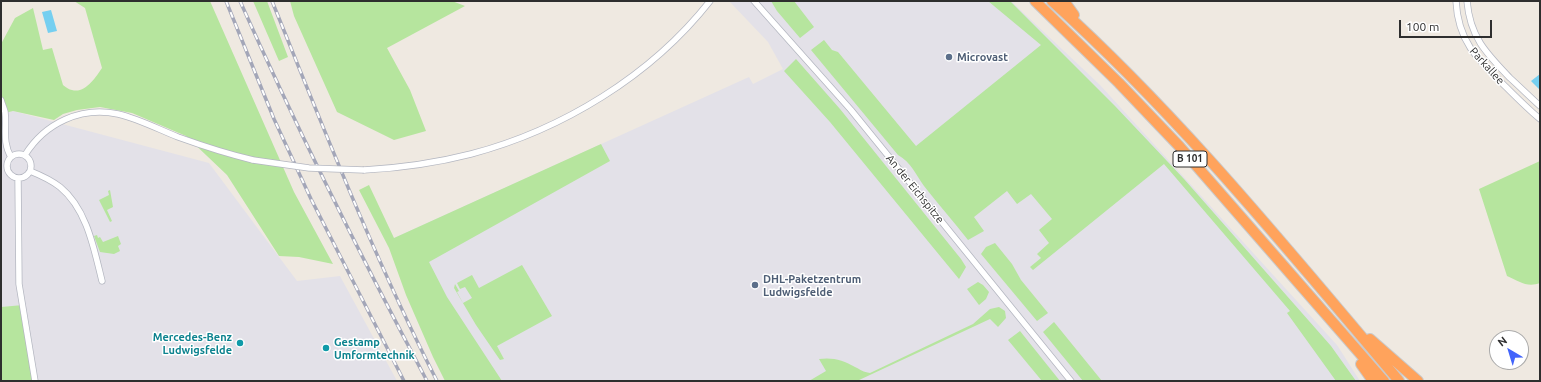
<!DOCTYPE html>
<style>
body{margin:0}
#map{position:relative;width:1541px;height:382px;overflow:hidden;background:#efe9e1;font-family:Ubuntu,sans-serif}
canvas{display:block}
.frame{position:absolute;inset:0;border:2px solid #2e2e2e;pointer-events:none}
.north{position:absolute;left:1489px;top:330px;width:40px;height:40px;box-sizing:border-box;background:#fff;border:1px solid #ababab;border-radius:50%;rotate:322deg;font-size:11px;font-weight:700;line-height:16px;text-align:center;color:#2e2e2e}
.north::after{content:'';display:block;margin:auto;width:14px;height:18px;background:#4264fb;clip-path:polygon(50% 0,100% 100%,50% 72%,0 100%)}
.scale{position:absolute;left:1399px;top:20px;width:93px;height:18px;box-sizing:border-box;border:2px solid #2e2e2e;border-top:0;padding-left:5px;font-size:12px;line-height:14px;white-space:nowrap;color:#2e2e2e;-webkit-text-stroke:3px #fff;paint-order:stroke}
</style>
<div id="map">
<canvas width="1541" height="382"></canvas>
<div class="frame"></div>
<div class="north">N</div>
<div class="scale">100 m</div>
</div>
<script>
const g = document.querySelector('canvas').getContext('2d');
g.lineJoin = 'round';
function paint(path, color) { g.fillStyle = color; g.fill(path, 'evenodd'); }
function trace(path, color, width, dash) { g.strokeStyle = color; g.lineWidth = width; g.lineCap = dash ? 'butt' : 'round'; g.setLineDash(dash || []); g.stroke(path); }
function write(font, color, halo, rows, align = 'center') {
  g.font = font + ' Ubuntu,sans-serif'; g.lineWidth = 3; g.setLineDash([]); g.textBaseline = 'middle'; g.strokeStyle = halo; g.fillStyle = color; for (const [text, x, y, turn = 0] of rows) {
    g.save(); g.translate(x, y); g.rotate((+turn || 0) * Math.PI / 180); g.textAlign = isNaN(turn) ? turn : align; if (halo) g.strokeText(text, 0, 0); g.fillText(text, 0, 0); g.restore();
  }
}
paint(new Path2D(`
 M 729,1 L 1011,1 L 1100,85 L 1337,345 L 1360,381 L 485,381 L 394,238 L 749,77 L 753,84 L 783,69 L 768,42 Z
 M 13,111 L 209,163 L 297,281 L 340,276 L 397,381 L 35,381 L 23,306 L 1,307 L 1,114 Z`), '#e3e1e8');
paint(new Path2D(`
 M 74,1 L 210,1 L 294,192 L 333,264 L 299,257 L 279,256 L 227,175 L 186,136 L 132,113 L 100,107 L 77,110 L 63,114 L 54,120 L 13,111 L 1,114 L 1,44 L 15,18 L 33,8 L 43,50 L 52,48 L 63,85 C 66,87 69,90 72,90 C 85,94 96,77 102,68 L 85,8 Z
 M 253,1 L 267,1 L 288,57 L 279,61 Z
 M 290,1 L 452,1 L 465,6 L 387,48 L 410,90 L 426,131 L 394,140 L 337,112 L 294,16 Z
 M 771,1 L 794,1 L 814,27 L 800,38 L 777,11 Z
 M 988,1 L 1010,1 L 1115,106 L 1184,179 L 1331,346 L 1356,381 L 1336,381 L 1287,313 L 1290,311 L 1164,164 L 1033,270 L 1030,267 L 1041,258 L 1037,254 L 1049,243 L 1039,230 L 1052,219 L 1031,194 L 1017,204 L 1007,191 L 974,217 L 984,231 L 968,240 C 954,222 938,204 924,186 C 916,175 911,162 898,155 L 811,50 L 824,40 L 832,50 L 838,52 L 916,146 L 1041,45 Z
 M 796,59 L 840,109 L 961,259 L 966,267 L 959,279 L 830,122 L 784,71 Z
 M 601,144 L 610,161 L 429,262 L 447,297 L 502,381 L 445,381 L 433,357 L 406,295 L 389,248 L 359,190 L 369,185 L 394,238 Z
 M 1540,161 L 1540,283 C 1527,288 1519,281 1507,276 L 1479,189 Z
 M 110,190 L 113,207 L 107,210 L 112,221 L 110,222 L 99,200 L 109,195 L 108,191 Z
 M 97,235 L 98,238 L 100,237 L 103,242 L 118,236 L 121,244 L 118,246 L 120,251 L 114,254 L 100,252 L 94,236 Z
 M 995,243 L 1012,264 L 1021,280 L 1048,313 L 1037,321 L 981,254 L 986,247 Z
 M 522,265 L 552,316 L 497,346 L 504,359 L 500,360 L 476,325 L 454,288 L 455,284 L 459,291 L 457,292 L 463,303 L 472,298 L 465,287 L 460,289 L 457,283 L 472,275 L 479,288 Z
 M 978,282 L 983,285 L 989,292 L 986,299 L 979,305 L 967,289 Z
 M 23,305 L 35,381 L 1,381 L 1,307 Z
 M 999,307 L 1005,311 L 1006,318 L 998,327 L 990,319 L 857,381 L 809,381 L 826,371 L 819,359 C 832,357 844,360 855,367 C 861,370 863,372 870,373 L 973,324 L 990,309 Z
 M 1054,322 L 1102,381 L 1083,381 L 1043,332 Z
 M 1020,331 L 1060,381 L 1042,381 L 1008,340 Z`), '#b6e59e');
paint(new Path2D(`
 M 51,10 L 57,31 L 48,33 L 42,12 Z
 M 1540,74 L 1540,90 L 1531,81 Z`), '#75cff0');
const street = new Path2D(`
 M 754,1 L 851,110 L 1071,381
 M 1456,1 C 1458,42 1478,60 1506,87 C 1517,98 1528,109 1540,119
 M 1467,1 C 1470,37 1486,53 1510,78 C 1520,87 1530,97 1540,106
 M 1,100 C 2,104 4,108 5,112 C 7,128 2,142 11,157
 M7 166a12 12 0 1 1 24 0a12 12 0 1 1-24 0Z
 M 25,155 C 45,123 81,106 118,114 C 139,119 158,129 178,137 C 203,146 228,154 253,160
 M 364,170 C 400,168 436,163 471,154 C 562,130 651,76 710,1
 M 30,171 C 40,175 51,180 60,187 C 87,209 94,249 102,281
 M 18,178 L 19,284 L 35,381`);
const highway = new Path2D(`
 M 1035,1 L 1119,83 L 1180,147 L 1384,381
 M 1052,1 C 1180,116 1288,250 1399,381
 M 1064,1 L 1074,15
 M 1370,339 L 1418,381
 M 1361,364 L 1373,381`);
trace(street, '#b4b7c1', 7);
trace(highway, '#c9c9c9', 12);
trace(street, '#fff', 5.5);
trace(highway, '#ffa35c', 10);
const rail = new Path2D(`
 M 226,1 L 274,119 L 311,199 L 404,381
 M 240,1 C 298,131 360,255 427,381
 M 272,1 C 324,129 374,258 437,381`);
trace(rail, '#a3a6b8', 3.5);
trace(rail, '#fff', 2, [6]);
const streetBridge = new Path2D(`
 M 253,160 L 309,168 L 364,170`);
trace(streetBridge, '#b4b7c1', 7, []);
trace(streetBridge, '#fff', 5.5);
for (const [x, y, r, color] of [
 [949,57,4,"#5c6f8a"],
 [755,285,4,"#5c6f8a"],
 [240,343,4,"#0f9aa8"],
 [326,348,4,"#0f9aa8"]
]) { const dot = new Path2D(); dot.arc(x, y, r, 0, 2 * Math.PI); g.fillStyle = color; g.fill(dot); trace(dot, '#fff', 1.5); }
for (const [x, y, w] of [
 [1190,159,34]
]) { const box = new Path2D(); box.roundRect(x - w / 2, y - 8, w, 16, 3); g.fillStyle = '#fff'; g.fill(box); trace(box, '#2e2e2e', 1); }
write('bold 10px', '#2e2e2e', null, [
 ["B 101",1190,159]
]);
write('bold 11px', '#4e5e75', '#fff', [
 ["Microvast",957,57],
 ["DHL-Paketzentrum",763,279],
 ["Ludwigsfelde",763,292]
], 'left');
write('11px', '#2e2e2e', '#fff', [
 ["Parkallee",1487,66,48],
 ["An der Eichspitze",915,189,51]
]);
write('bold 11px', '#0d838f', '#fff', [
 ["Mercedes-Benz",232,337],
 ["Ludwigsfelde",232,350],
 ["Gestamp",334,342,"left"],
 ["Umformtechnik",334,355,"left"]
], 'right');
</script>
